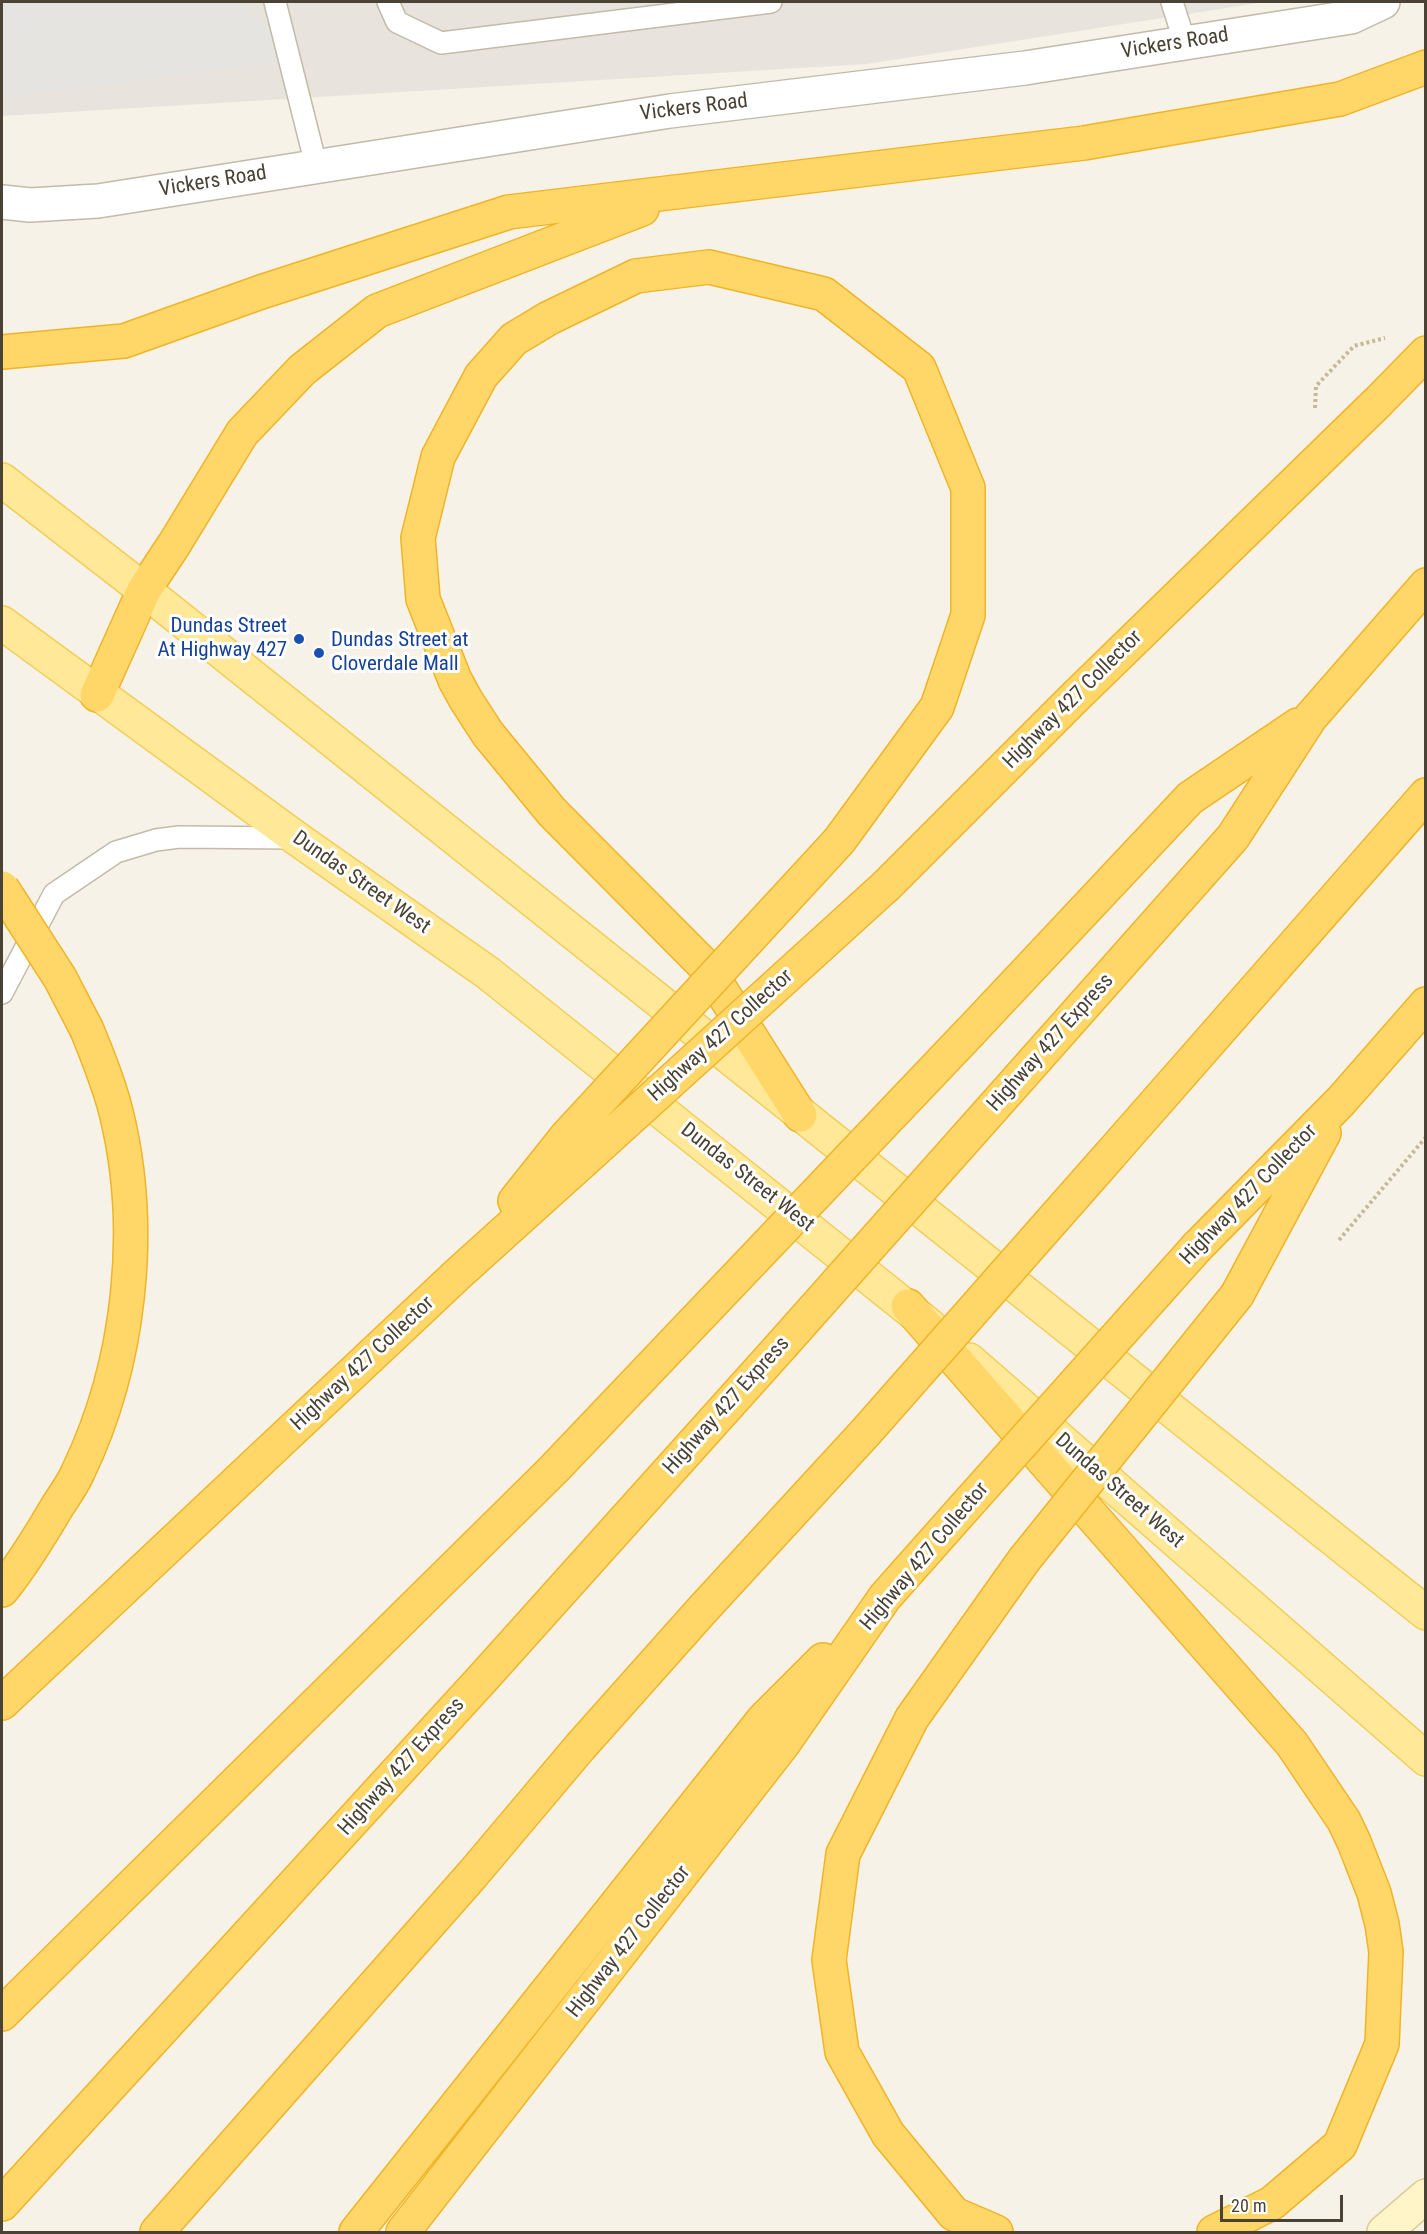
<!DOCTYPE html>
<style>
body{margin:0}
#map{position:relative;width:1427px;height:2234px;overflow:hidden;background:#f6f2e8;font-family:"Roboto Condensed",sans-serif}
canvas{display:block}
.frame{position:absolute;inset:0;border:3px solid #4a4335;pointer-events:none}
.scale{position:absolute;left:1220px;top:2195px;width:123px;height:27px;box-sizing:border-box;border:3px solid #4a4335;border-top:0;padding-left:8px;font-size:18px;line-height:21px;white-space:nowrap;color:#4a4335;-webkit-text-stroke:4px #fff;paint-order:stroke}
</style>
<div id="map">
<canvas width="1427" height="2234"></canvas>
<div class="frame"></div>
<div class="scale">20 m</div>
</div>
<script>
const g = document.querySelector('canvas').getContext('2d');
g.lineJoin = 'round';
function paint(path, color) { g.fillStyle = color; g.fill(path, 'evenodd'); }
function trace(path, color, width, dash) { g.strokeStyle = color; g.lineWidth = width; g.lineCap = dash ? 'butt' : 'round'; g.setLineDash(dash || []); g.stroke(path); }
function write(font, color, halo, rows, align = 'center') {
  g.font = font + ' "Roboto Condensed",sans-serif'; g.lineWidth = 6; g.setLineDash([]); g.textBaseline = 'middle'; g.strokeStyle = halo; g.fillStyle = color; for (const [text, x, y, turn = 0] of rows) {
    g.save(); g.translate(x, y); g.rotate((+turn || 0) * Math.PI / 180); g.textAlign = isNaN(turn) ? turn : align; if (halo) g.strokeText(text, 0, 0); g.fillText(text, 0, 0); g.restore();
  }
}
paint(new Path2D(`
 M 2,2 L 1265,2 L 867,64 L 2,116 Z`), '#e8e3dc');
paint(new Path2D(`
 M 2,2 L 240,2 L 299,59 L 2,98 Z`), '#e6e4e0');
const service = new Path2D(`
 M 275,2 L 316,165
 M 388,2 L 397,22 L 441,43 L 771,2
 M 1172,2 L 1185,43
 M 2,993 L 54,894 L 116,852 L 156,840 L 179,837 L 295,838`);
const minor = new Path2D(`
 M 2,202 L 30,205 L 98,201 L 670,111 L 1025,68 L 1351,17 L 1383,2`);
const secondary = new Path2D(`
 M 1384,2232 L 1426,2196`);
const primary = new Path2D(`
 M 2,480 L 144,590 L 1426,1613
 M 2,623 L 296,838 L 488,973 L 930,1326
 M 969,1360 L 1426,1759`);
const motorway = new Path2D(`
 M 2,352 L 124,341 L 261,292 L 509,212 L 1084,143 L 1340,99 L 1426,67
 M 97,695 L 144,590 L 175,543 L 242,433 L 302,370 L 377,311 L 642,209
 M 886,886 L 1075,697 L 1379,401 L 1426,353
 M 971,1031 L 1190,798 L 1298,725
 M 1021,1076 L 1233,837 L 1310,718 L 1426,585
 M 800,1115 L 707,968 L 552,812 L 488,734 L 466,700 L 455,680 L 423,599 L 418,538 L 438,457 L 481,376 L 514,339 L 549,318 L 636,276 L 709,267 L 824,294 L 919,368 L 968,488 L 968,615 L 937,707 L 839,841
 M 1110,1155 L 1426,795
 M 515,1201 L 566,1137
 M 1197,1247 L 1341,1101 L 1426,1004
 M 1237,1295 L 1324,1133
 M 908,1306 L 1292,1744 L 1344,1821 L 1354,1842 L 1374,1893 L 1382,1924 L 1386,1952 L 1382,2044 L 1340,2145 L 1272,2203 L 1214,2232
 M 2,1590 C 23,1564 40,1536 57,1507 C 64,1496 73,1484 78,1472 C 130,1364 145,1229 116,1112 C 109,1084 98,1057 87,1030
 M 2,1703 L 459,1273 L 582,1162
 M 2,2014 L 553,1470 L 692,1324
 M 2,2204 L 483,1678 L 782,1345
 M 157,2232 L 472,1875 L 580,1747 L 703,1609 L 865,1433
 M 356,2232 L 763,1720 L 823,1660
 M 403,2232 L 783,1744 L 885,1597 L 964,1508
 M 996,2232 L 954,2214 L 888,2134 L 842,2052 L 829,1960 L 843,1854 L 912,1718 L 1024,1560`);
trace(service, '#c2bba9', 24);
trace(minor, '#c2bba9', 36);
trace(secondary, '#dacc92', 36);
trace(primary, '#f2ce59', 36);
trace(motorway, '#f0b427', 36);
trace(new Path2D(`
 M 1315,408 L 1316,386 L 1354,346 L 1385,338
 M 1339,1240 L 1426,1137`), '#c6b998', 4, [3, 3]);
trace(service, '#fff', 21);
trace(minor, '#fff', 33);
trace(secondary, '#fff5c8', 33);
trace(primary, '#ffe897', 33);
trace(motorway, '#ffd769', 33);
const motorwayBridge = new Path2D(`
 M 2,888 L 60,978 L 87,1030
 M 566,1137 L 839,841
 M 582,1162 L 886,886
 M 692,1324 L 971,1031
 M 782,1345 L 1021,1076
 M 865,1433 L 1110,1155
 M 964,1508 L 1197,1247
 M 1024,1560 L 1237,1295`);
trace(motorwayBridge, '#f0b427', 36, []);
trace(motorwayBridge, '#ffd769', 33);
for (const [x, y, r, color] of [
 [299,639,6,"#1a4fb4"],
 [319,653,6,"#1a4fb4"]
]) { const dot = new Path2D(); dot.arc(x, y, r, 0, 2 * Math.PI); g.fillStyle = color; g.fill(dot); trace(dot, '#fff', 2); }
write('21px', '#4a4335', '#fff', [
 ["Vickers Road",1175,44,-9],
 ["Vickers Road",694,108,-7],
 ["Vickers Road",213,182,-9],
 ["Highway 427 Collector",1073,700,-45],
 ["Dundas Street West",361,883,35],
 ["Highway 427 Collector",721,1036,-42],
 ["Highway 427 Express",1051,1043,-48],
 ["Dundas Street West",747,1178,38],
 ["Highway 427 Collector",1249,1195,-46],
 ["Highway 427 Collector",363,1364,-43],
 ["Highway 427 Express",727,1406,-48],
 ["Dundas Street West",1119,1491,41],
 ["Highway 427 Collector",925,1557,-50],
 ["Highway 427 Express",402,1767,-48],
 ["Highway 427 Collector",629,1942,-52]
]);
write('21px', '#164399', '#fff', [
 ["Dundas Street",287,627],
 ["At Highway 427",287,651],
 ["Dundas Street at",331,641,"left"],
 ["Cloverdale Mall",331,665,"left"]
], 'right');
</script>
